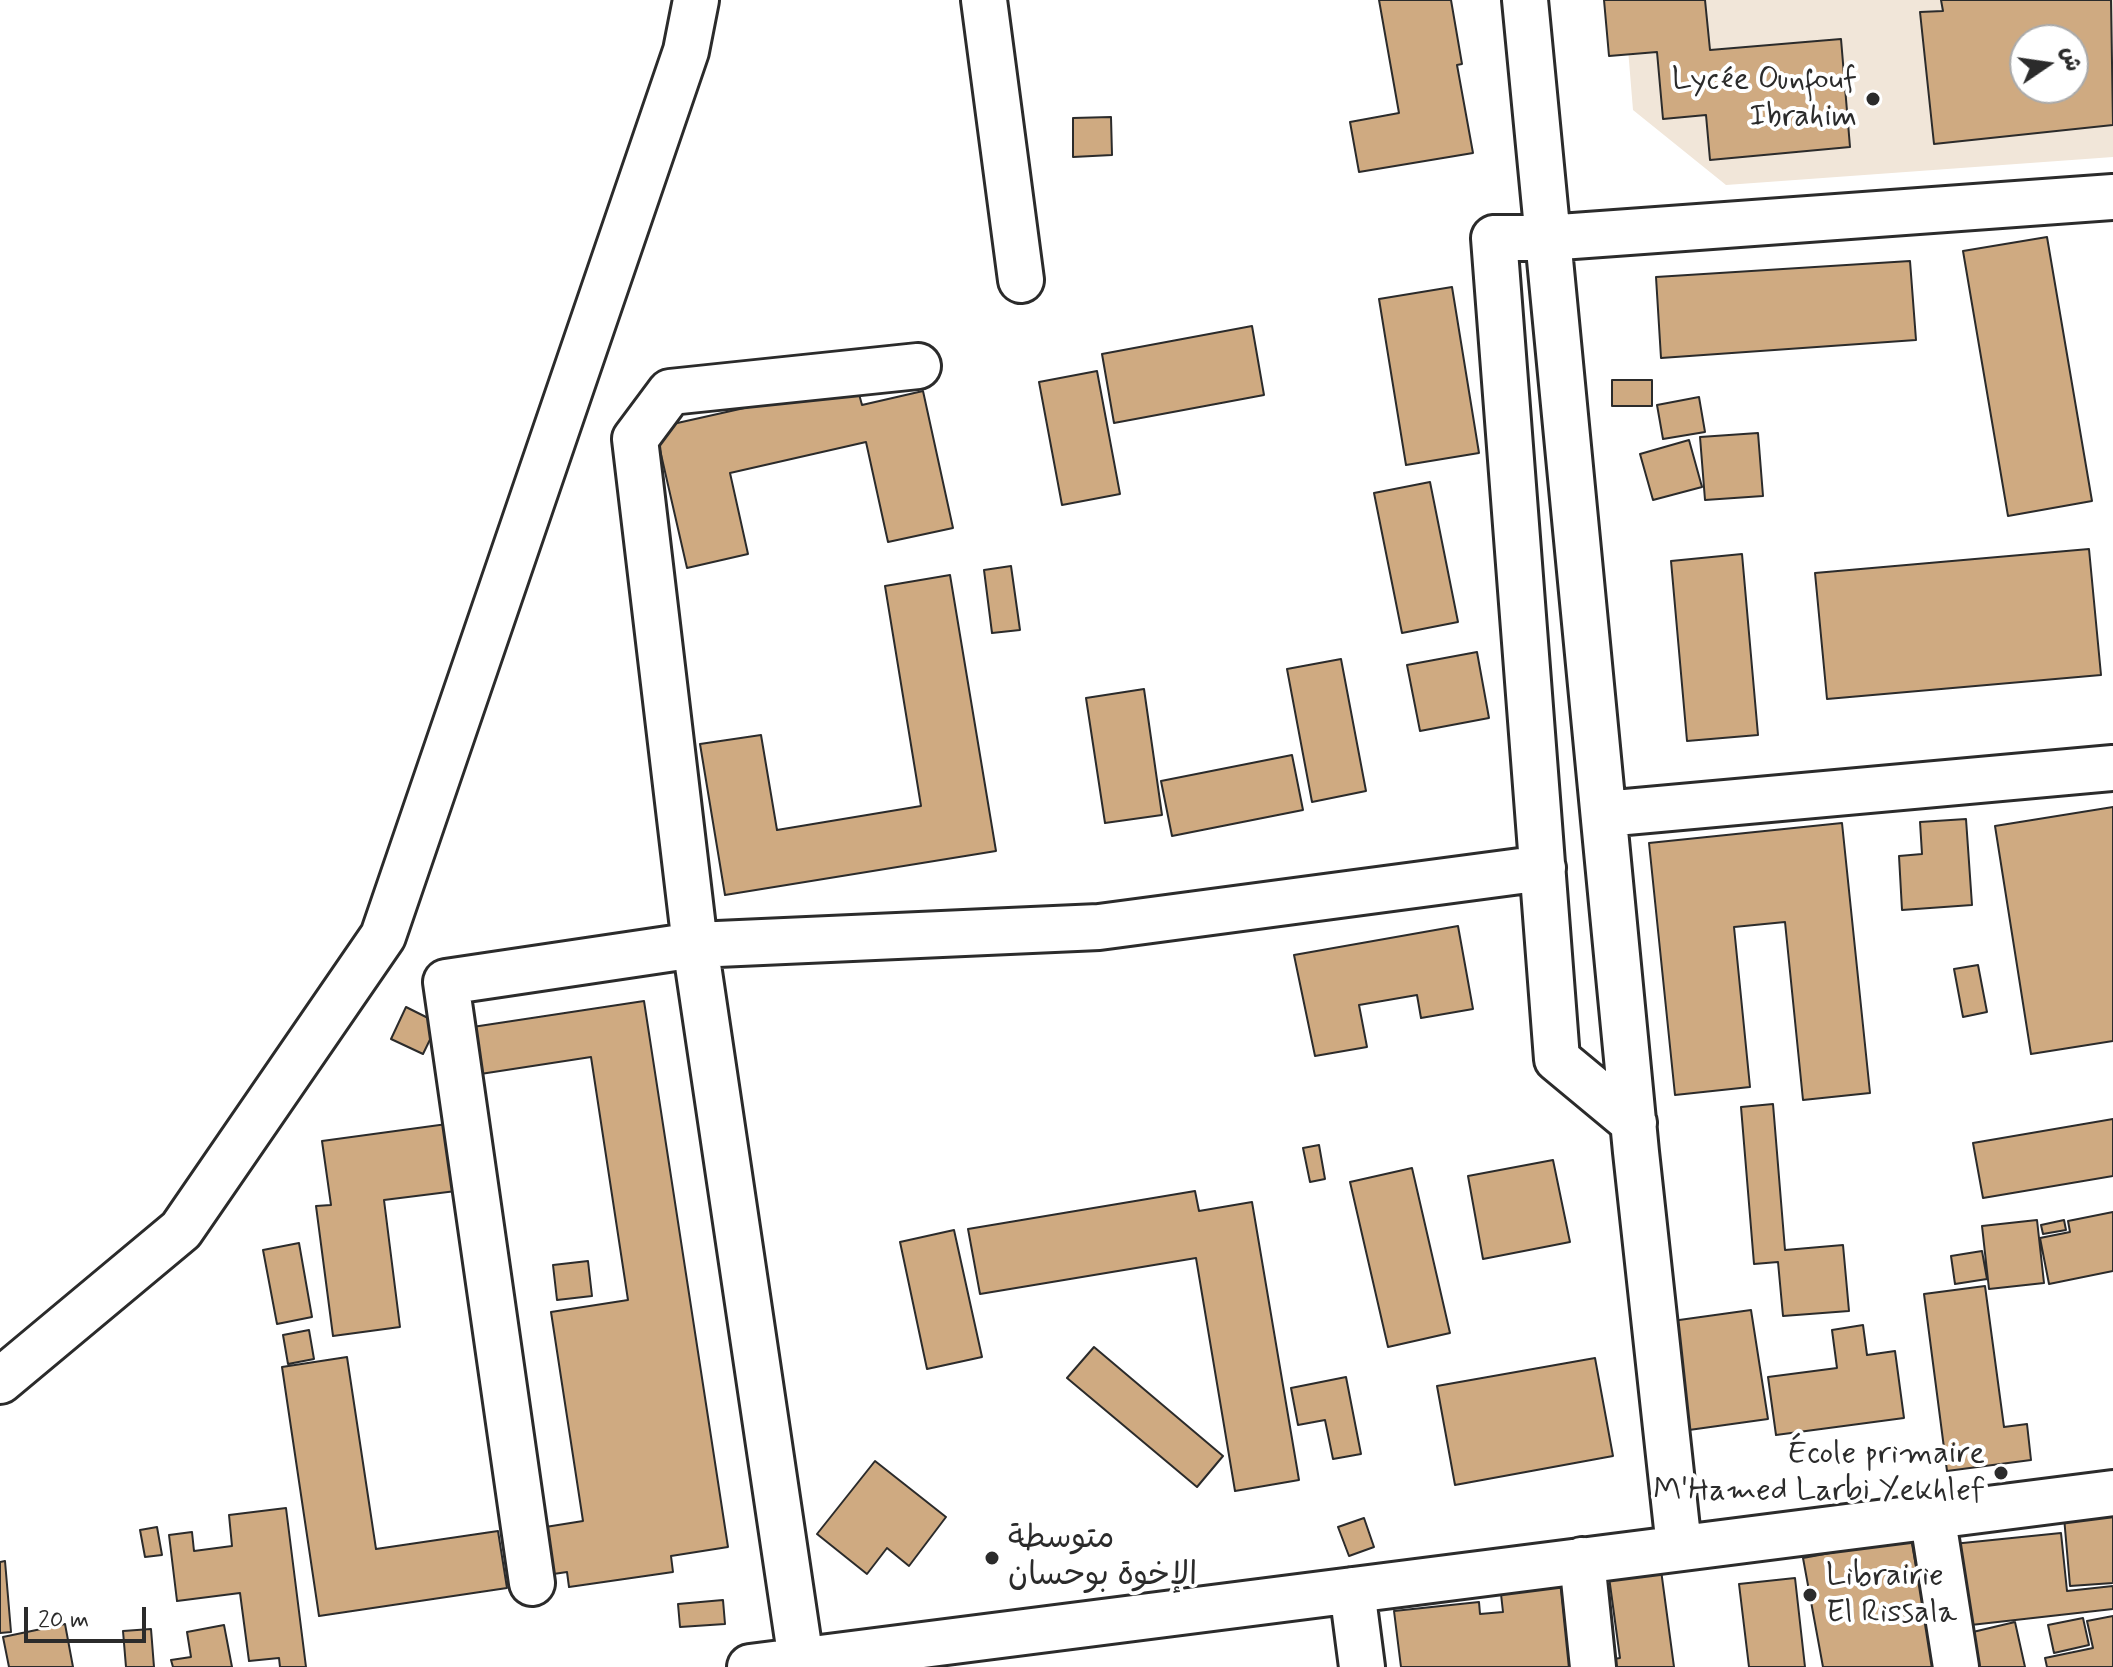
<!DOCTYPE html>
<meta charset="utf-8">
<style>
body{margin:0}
#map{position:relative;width:2113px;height:1667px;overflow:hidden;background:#fff;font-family:Mynerve,"Playpen Sans Arabic",sans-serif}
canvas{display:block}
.north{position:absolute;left:2009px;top:24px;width:80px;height:80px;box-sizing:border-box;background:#fff;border:2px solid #aaa;border-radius:50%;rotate:77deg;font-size:22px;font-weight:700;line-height:32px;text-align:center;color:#2b2b2b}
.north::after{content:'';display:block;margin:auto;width:28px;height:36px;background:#2b2b2b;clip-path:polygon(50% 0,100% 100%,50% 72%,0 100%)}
.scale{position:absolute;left:24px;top:1607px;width:122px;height:36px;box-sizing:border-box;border:4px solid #2b2b2b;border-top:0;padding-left:10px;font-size:24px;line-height:28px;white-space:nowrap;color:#2b2b2b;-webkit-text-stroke:6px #fff;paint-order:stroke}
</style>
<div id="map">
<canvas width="2113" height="1667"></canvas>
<div class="north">ش</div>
<div class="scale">20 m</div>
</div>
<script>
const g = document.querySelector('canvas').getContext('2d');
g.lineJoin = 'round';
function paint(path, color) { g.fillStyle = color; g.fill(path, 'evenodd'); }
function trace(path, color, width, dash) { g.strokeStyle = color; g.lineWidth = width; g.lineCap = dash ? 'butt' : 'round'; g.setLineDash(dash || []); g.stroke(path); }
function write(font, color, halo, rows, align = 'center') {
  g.font = font + ' Mynerve,"Playpen Sans Arabic",sans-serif'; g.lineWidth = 8; g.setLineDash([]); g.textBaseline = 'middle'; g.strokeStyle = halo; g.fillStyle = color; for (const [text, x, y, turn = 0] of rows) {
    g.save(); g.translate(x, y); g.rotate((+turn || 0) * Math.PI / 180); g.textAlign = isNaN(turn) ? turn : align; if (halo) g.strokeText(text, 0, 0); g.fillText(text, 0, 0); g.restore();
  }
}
paint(new Path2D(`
 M 1624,0 L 2113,0 L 2113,157 L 1726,185 L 1633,110 ZM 2025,40 L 2073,40 L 2073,88 L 2025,88 Z`), '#f1e6d9');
const building = new Path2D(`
 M 1379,0 L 1451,0 L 1462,64 L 1457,65 L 1473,153 L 1359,172 L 1350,122 L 1399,113 Z
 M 1604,0 L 1705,0 L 1710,50 L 1841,39 L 1850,147 L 1710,160 L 1706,115 L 1663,119 L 1657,52 L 1609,56 Z
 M 1941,0 L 2111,0 L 2113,125 L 1934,144 L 1920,12 L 1943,11 ZM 2025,40 L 2073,40 L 2073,88 L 2025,88 Z
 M 1111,117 L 1112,155 L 1073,157 L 1073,118 Z
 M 2047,237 L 2092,501 L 2008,516 L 1963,251 Z
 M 1910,261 L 1916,340 L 1661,358 L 1656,277 Z
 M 1452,287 L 1479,453 L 1406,465 L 1379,299 Z
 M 1252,326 L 1264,395 L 1114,423 L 1102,354 Z
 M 1097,371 L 1120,494 L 1062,505 L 1039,382 Z
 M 1612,380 L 1652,380 L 1652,406 L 1612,406 Z
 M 856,383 L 862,405 L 923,391 L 953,528 L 888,542 L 866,442 L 730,473 L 748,554 L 687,568 L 655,428 Z
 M 1699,397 L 1705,432 L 1663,439 L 1657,405 Z
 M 1758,433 L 1763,496 L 1705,500 L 1700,437 Z
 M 1689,440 L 1702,487 L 1653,500 L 1640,454 Z
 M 1430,482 L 1458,622 L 1402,633 L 1374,493 Z
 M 2089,549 L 2101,675 L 1827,699 L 1815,573 Z
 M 1742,554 L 1758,735 L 1687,741 L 1671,561 Z
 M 1011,566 L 1020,630 L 992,633 L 984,570 Z
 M 950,575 L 996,851 L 725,895 L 700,744 L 761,735 L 777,830 L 921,806 L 885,586 Z
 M 1477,652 L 1489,718 L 1420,731 L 1407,665 Z
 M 1341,659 L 1366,791 L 1312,802 L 1287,669 Z
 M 1144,689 L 1162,815 L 1105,823 L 1086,698 Z
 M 1292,755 L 1303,810 L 1172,836 L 1161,781 Z
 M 2113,807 L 2113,1041 L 2031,1054 L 1995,826 Z
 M 1966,819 L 1972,905 L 1902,910 L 1899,856 L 1922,854 L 1920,822 Z
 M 1842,823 L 1870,1093 L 1803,1100 L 1785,922 L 1734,927 L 1750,1087 L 1675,1095 L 1649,843 Z
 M 1458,926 L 1473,1009 L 1421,1018 L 1417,995 L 1359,1005 L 1367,1047 L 1315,1056 L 1294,955 Z
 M 1978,965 L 1987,1012 L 1963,1017 L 1954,969 Z
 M 644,1001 L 728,1547 L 671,1556 L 673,1572 L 569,1587 L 567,1572 L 540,1576 L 533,1529 L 583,1521 L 551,1312 L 628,1300 L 591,1057 L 474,1075 L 466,1028 Z
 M 406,1007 L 438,1023 L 423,1054 L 391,1039 Z
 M 1773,1104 L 1785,1250 L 1843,1245 L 1849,1311 L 1783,1316 L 1778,1262 L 1754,1264 L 1741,1107 Z
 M 2113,1119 L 2113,1176 L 1983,1198 L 1973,1143 Z
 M 447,1124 L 456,1191 L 384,1200 L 400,1327 L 333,1336 L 316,1206 L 331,1205 L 322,1141 Z
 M 1319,1145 L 1325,1179 L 1310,1182 L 1303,1148 Z
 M 1553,1160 L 1570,1242 L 1483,1259 L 1468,1176 Z
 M 1412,1168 L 1450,1333 L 1388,1347 L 1350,1182 Z
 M 1195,1191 L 1199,1211 L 1252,1202 L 1299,1480 L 1235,1491 L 1196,1258 L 980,1294 L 968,1229 Z
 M 2113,1212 L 2113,1271 L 2049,1284 L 2040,1238 L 2070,1232 L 2068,1221 Z
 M 2037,1220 L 2044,1283 L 1989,1289 L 1982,1226 Z
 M 2064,1220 L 2066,1230 L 2043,1234 L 2041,1225 Z
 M 954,1230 L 982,1357 L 927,1369 L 900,1242 Z
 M 299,1243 L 312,1317 L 277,1324 L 263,1250 Z
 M 1982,1251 L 1987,1279 L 1955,1284 L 1951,1256 Z
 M 588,1261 L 592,1296 L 557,1300 L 553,1265 Z
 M 1985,1286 L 2004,1427 L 2027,1424 L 2031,1460 L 1947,1471 L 1924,1294 Z
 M 1751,1310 L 1768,1419 L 1689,1430 L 1672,1321 Z
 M 1863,1325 L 1867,1355 L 1895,1351 L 1904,1418 L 1776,1435 L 1768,1377 L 1837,1368 L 1832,1330 Z
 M 309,1330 L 314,1359 L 288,1364 L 283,1335 Z
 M 1094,1347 L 1223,1456 L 1197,1487 L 1067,1378 Z
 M 347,1357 L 376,1549 L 498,1531 L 507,1588 L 319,1616 L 282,1367 Z
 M 1595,1358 L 1613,1456 L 1455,1485 L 1437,1386 Z
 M 1346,1377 L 1361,1454 L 1333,1459 L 1325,1420 L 1298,1425 L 1291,1388 Z
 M 875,1461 L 946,1517 L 909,1566 L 887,1548 L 867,1574 L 817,1534 Z
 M 286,1508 L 306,1667 L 280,1667 L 279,1658 L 249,1661 L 240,1593 L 177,1601 L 169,1535 L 192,1532 L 194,1551 L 232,1546 L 229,1515 Z
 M 2113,1513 L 2113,1583 L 2070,1586 L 2064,1517 Z
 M 1364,1518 L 1374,1547 L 1349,1556 L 1338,1527 Z
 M 157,1527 L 162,1555 L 145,1557 L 140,1530 Z
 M 2061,1533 L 2067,1591 L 2113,1586 L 2113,1609 L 1962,1626 L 1953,1544 Z
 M 1911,1538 L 1934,1667 L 1823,1667 L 1803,1558 Z
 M 5,1561 L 11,1632 L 0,1633 L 0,1562 Z
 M 1661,1570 L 1674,1667 L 1608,1667 L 1607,1660 L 1620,1658 L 1609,1577 Z
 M 1795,1578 L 1805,1667 L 1749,1667 L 1739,1584 Z
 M 1560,1579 L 1570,1667 L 1401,1667 L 1394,1611 L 1479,1602 L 1480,1614 L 1503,1612 L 1500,1585 Z
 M 723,1600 L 725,1624 L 680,1627 L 678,1604 Z
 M 2113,1616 L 2113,1667 L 2047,1667 L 2045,1658 L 2093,1648 L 2087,1621 Z
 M 2083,1618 L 2089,1645 L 2054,1653 L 2048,1625 Z
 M 2015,1622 L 2025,1667 L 1964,1667 L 1956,1636 Z
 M 65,1624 L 73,1667 L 9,1667 L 3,1637 Z
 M 224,1625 L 232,1667 L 173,1667 L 171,1660 L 191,1657 L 187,1632 Z
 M 151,1629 L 154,1667 L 126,1667 L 123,1631 Z`);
paint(building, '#cfaa81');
trace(building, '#2b2b2b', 2);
const minor = new Path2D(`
 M 984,0 L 1021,280
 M 1525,0 L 1636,1152 L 1679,1547
 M 1604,814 L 2113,768
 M 1634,1123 L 1557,1059 L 1494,238 L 1546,238 L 2113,197
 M 0,1381 L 181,1230 L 383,936 L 686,51 L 696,0
 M 1932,1514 L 1956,1667
 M 1582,1560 L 1593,1667
 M 532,1583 L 446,982 L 695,945 L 1099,927 L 1543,868
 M 1352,1590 L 1362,1667
 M 750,1667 L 2113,1493
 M 802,1667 L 695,945 L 635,439 L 670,392 L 918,366`);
trace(minor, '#2b2b2b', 50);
trace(minor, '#fff', 44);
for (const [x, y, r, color] of [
 [1873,99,8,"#2b2b2b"],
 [2001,1473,8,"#2b2b2b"],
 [992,1558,8,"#2b2b2b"],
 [1810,1595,8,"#2b2b2b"]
]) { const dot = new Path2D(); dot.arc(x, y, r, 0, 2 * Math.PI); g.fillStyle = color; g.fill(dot); trace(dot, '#fff', 3); }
write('32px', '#2b2b2b', '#fff', [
 ["Lycée Ounfouf",1857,81],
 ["Ibrahim",1857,118],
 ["École primaire",1985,1455],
 ["M'Hamed Larbi Yekhlef",1985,1492],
 ["متوسطة",1008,1540,"left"],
 ["الإخوة بوحسان",1008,1577,"left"],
 ["Librairie",1826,1577,"left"],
 ["El Rissala",1826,1614,"left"]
], 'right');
</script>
